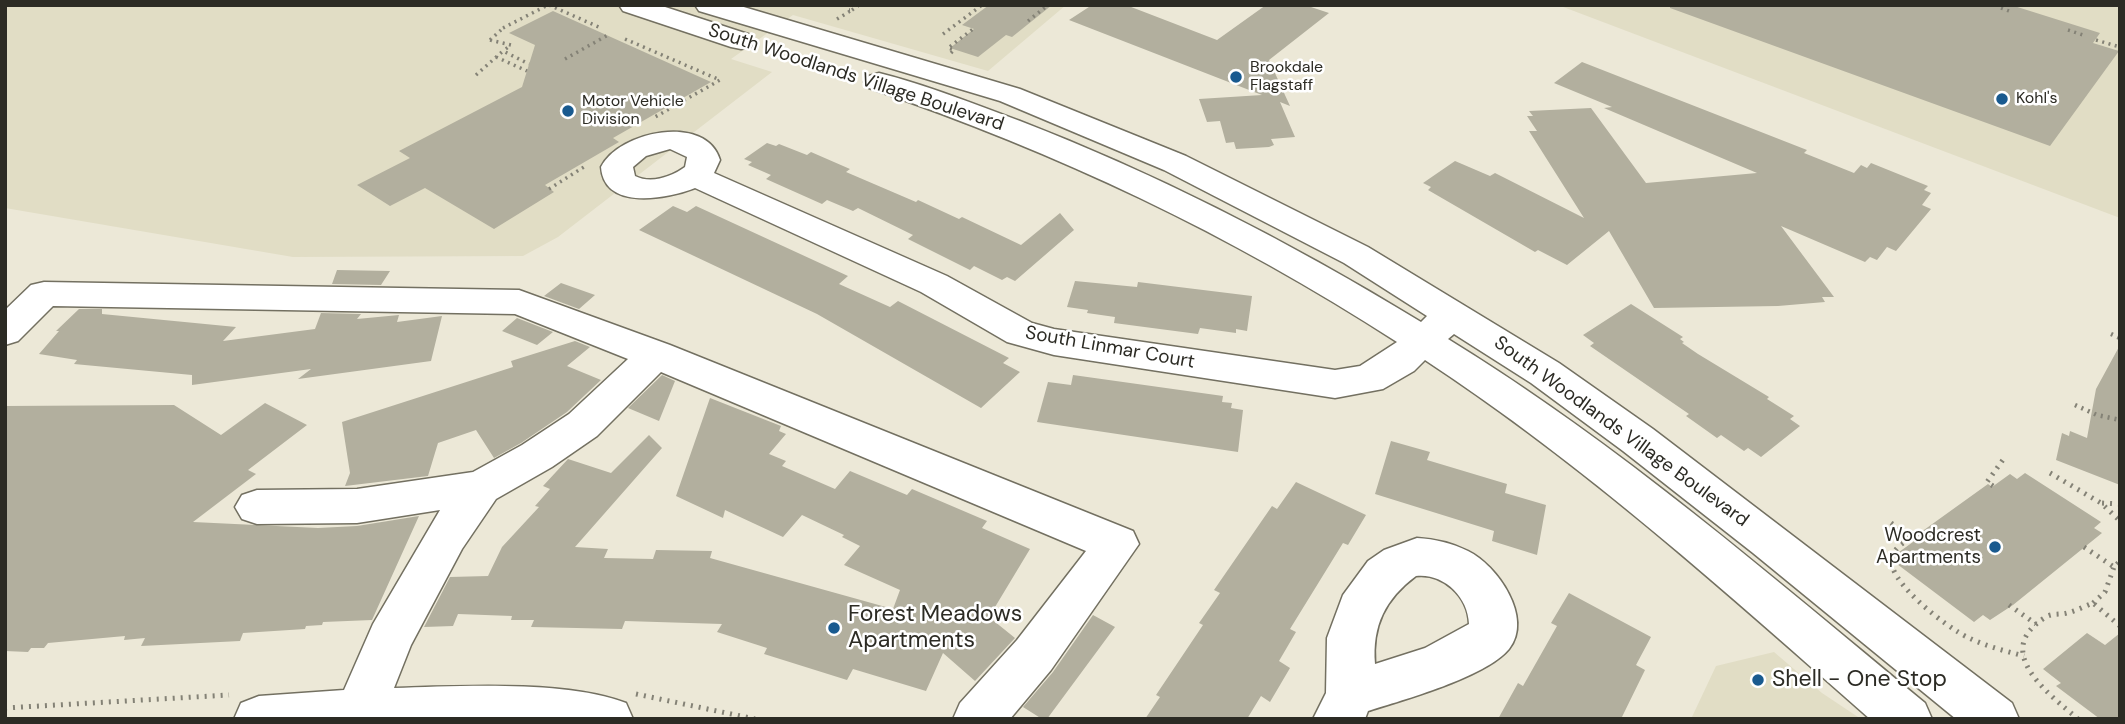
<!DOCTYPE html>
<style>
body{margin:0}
#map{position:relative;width:2125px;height:724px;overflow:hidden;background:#ece8d7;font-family:"DM Sans",sans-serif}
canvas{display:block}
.frame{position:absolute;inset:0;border:7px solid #2c2b24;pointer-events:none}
</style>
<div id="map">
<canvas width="2125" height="724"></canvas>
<div class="frame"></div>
</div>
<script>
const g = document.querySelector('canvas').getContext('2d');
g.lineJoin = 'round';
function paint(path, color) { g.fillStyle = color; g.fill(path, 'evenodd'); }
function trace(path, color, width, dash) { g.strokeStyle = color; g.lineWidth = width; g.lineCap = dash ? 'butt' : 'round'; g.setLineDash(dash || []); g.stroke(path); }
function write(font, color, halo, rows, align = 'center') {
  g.font = font + ' "DM Sans",sans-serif'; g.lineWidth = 5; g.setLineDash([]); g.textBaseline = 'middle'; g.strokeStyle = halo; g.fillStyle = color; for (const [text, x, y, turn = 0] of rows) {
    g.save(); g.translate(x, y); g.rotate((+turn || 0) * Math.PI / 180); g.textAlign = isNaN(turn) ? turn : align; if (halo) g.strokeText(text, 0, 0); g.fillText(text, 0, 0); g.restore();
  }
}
paint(new Path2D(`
 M 5,5 L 1066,5 L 988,71 L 793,15 L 731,59 L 772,72 L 558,237 L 523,256 L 293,257 L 5,208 Z
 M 1558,5 L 2120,5 L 2120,218 Z
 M 1774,652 L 1822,693 L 1861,719 L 1691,719 L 1716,666 Z`), '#e1ddc5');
paint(new Path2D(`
 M 989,5 L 1052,5 L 1012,37 L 1006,35 L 978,57 L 950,48 L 974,29 L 962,25 Z
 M 1092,5 L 1126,5 L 1217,40 L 1266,5 L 1305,5 L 1329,13 L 1269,60 L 1290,106 L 1280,102 L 1295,137 L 1271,139 L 1274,145 L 1269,147 L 1236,149 L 1234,142 L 1226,143 L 1220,121 L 1207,122 L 1199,99 L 1262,95 L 1069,20 Z
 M 1670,5 L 2011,5 L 2100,33 L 2093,43 L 2119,51 L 2050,146 L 1670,8 Z
 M 553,11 L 711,82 L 613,138 L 619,142 L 545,185 L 554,192 L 494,229 L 425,188 L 390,206 L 357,185 L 410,158 L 399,151 L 522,87 L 535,45 L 509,33 Z
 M 1582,62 L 1807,150 L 1804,153 L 1854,173 L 1861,165 L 1867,168 L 1871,163 L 1928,186 L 1924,190 L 1931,193 L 1922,205 L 1931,209 L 1896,251 L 1887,247 L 1877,260 L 1870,257 L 1865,262 L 1781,226 L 1834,297 L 1822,297 L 1825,302 L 1778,306 L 1654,308 L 1609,231 L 1567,265 L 1538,250 L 1535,252 L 1428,190 L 1431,187 L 1423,183 L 1455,161 L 1490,176 L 1495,173 L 1584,218 L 1529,131 L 1537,131 L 1527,116 L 1533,116 L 1529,111 L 1591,108 L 1646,183 L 1757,173 L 1604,108 L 1612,107 L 1554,83 Z
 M 767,143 L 776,146 L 779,144 L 807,155 L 811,152 L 850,169 L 846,172 L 916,202 L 918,200 L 959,219 L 962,217 L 1021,245 L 1060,213 L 1074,230 L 1015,281 L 1007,277 L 1002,280 L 974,266 L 970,270 L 908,239 L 913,235 L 858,208 L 853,211 L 827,200 L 822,204 L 766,179 L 771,175 L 748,165 L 752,162 L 744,159 Z
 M 673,206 L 687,212 L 696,206 L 848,276 L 839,284 L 890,307 L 898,301 L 1009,358 L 1003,363 L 1020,372 L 981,408 L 817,314 L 639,230 Z
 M 337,270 L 390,271 L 381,285 L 332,284 Z
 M 1075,281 L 1137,287 L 1138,282 L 1252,296 L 1247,331 L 1236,329 L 1236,333 L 1200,328 L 1198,334 L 1114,323 L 1115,317 L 1087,313 L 1088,310 L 1067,307 Z
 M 561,283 L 595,295 L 579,309 L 544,296 Z
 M 1631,304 L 1683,337 L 1680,339 L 1684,342 L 1682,343 L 1698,354 L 1769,397 L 1767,399 L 1794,416 L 1790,419 L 1800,426 L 1761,457 L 1748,448 L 1744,451 L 1721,435 L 1717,438 L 1686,416 L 1689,414 L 1590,346 L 1594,343 L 1583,335 Z
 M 79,309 L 102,309 L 102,314 L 236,327 L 223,341 L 315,329 L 321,313 L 361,314 L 357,319 L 399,315 L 397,322 L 442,316 L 431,361 L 298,379 L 311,369 L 192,385 L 192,375 L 74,364 L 77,360 L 39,354 L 59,331 L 56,331 Z
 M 517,318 L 553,332 L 537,345 L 502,331 Z
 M 575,341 L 590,347 L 567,366 L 601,380 L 567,412 L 521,443 L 494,458 L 476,430 L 438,443 L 428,476 L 345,486 L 350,473 L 342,422 L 513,367 L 511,361 Z
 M 2120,345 L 2120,485 L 2056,460 L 2062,433 L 2069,436 L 2070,431 L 2087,438 L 2096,389 Z
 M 662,375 L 675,381 L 659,421 L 628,408 Z
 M 1073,375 L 1223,396 L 1222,402 L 1232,403 L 1231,408 L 1243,410 L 1238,452 L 1037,422 L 1048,382 L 1071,385 Z
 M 710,398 L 781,426 L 779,431 L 786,434 L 769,454 L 786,461 L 782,466 L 835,489 L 850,471 L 907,495 L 912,489 L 987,521 L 982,528 L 1030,549 L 989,617 L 1015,638 L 975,681 L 943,653 L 926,691 L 853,669 L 847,680 L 764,654 L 767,648 L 717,632 L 722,624 L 625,621 L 622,629 L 531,627 L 534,620 L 511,620 L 512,616 L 458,614 L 453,626 L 424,627 L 450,577 L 488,576 L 502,547 L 539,507 L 535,506 L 550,489 L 543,486 L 568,459 L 611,473 L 649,435 L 662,448 L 575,547 L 608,549 L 604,558 L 653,559 L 656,550 L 712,551 L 710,558 L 893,609 L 900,590 L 844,565 L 860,546 L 842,537 L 844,535 L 802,515 L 783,537 L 725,510 L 723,518 L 676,496 Z
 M 265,403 L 307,425 L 248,470 L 256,474 L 193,522 L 318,528 L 357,526 L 419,516 L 372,620 L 323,622 L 322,625 L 306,626 L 305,629 L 243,633 L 240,641 L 141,646 L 145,638 L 124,640 L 125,636 L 48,643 L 44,648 L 31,648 L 28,652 L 5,651 L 5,406 L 174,405 L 221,435 Z
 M 1391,441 L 1430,452 L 1427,460 L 1507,484 L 1505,493 L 1546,505 L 1537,555 L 1492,541 L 1494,531 L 1375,494 Z
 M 2025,473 L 2101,522 L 2094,528 L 2102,533 L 2013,605 L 1990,620 L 1983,615 L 1974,622 L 1897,564 L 1906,557 L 1899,552 L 1920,537 L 1917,535 L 1988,484 L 1992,487 L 2010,474 L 2017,479 Z
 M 1296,482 L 1366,515 L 1348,545 L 1343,543 L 1290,629 L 1296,632 L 1279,661 L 1290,668 L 1270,702 L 1261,696 L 1247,719 L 1145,719 L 1160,697 L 1156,695 L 1203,625 L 1199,623 L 1220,593 L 1214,590 L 1272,506 L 1277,509 Z
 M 1569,593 L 1651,637 L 1636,665 L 1645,670 L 1621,719 L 1498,719 L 1518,683 L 1523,686 L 1557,626 L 1551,623 Z
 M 1093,615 L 1115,627 L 1047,719 L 1042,719 L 1023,707 L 1053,672 Z
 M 2087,633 L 2105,645 L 2120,633 L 2120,719 L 2100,719 L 2056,686 L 2061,683 L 2043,669 Z`), '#b2af9e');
const minor = new Path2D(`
 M 619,5 L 659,5 L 751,35 L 755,41 L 751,47 L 741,49 L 731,47 L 623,11 Z
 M 695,5 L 737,5 L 1020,89 L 1186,156 L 1368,247 L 1559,363 L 1653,429 L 2012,703 L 2019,719 L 1956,719 L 1753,553 L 1623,451 L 1531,383 L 1454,334 L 1448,339 C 1619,444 1771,576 1925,703 L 1932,719 L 1870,719 C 1727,593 1585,465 1425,360 L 1414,371 L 1383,389 L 1335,398 L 1054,355 L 1007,342 L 921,292 L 695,188 C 667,199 604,211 601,167 C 619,131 706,113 720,160 L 714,173 L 947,276 L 1032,323 L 1054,329 L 1335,370 L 1360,366 L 1397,342 C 1228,233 1059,153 869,88 L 864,82 L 869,76 L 879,73 C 927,85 974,104 1020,121 C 1160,175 1293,244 1421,322 L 1427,316 L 1344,263 L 1164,170 L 1000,101 L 699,11 ZM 670,149 L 687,157 L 685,167 C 671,177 651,184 635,176 L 633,167 L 646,156 Z
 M 44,282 L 519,290 L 670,345 L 1133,531 L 1139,544 L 1051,670 L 1010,719 L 953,719 L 960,703 L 1017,640 L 1086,551 L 661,372 L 597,436 L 552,467 L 496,499 L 462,549 L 411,645 L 394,688 C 459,686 567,680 626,703 L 633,719 L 234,719 L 241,703 L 259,696 L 344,690 L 373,624 L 440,510 L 357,523 L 257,524 L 242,519 L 235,507 L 242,495 L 257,490 L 357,489 L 473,472 L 522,445 L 569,414 L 628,359 L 515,314 L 53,306 L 18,341 L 5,345 L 5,310 L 31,285 Z
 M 1417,538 C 1435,539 1452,543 1468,551 C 1497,565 1534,618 1509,649 C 1486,677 1403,700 1368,711 L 1365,719 L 1313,719 L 1326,693 L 1327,638 L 1343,595 L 1368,561 L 1384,550 ZM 1416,576 C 1443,573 1468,596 1469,624 L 1425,648 L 1375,664 C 1372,626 1385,599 1416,576 Z`);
trace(minor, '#737061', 3);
trace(new Path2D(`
 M 549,5 L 601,28
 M 2001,8 L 2009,11
 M 852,10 L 859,5
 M 837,19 L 852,10 L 849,10
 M 1028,21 L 1048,5
 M 503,28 L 548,5
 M 2068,30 L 2083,35
 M 943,34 L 982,5
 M 625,39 L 720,80 L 655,117
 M 490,40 L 511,45 L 503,51
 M 490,40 L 501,30
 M 2096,40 L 2120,47
 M 951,53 L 954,50 L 948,48 L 973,29
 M 496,57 L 527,71
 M 565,59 L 608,35
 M 476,75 L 503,51 L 529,64
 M 549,189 L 587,165`), '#848276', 3.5, [2, 4.5]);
trace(new Path2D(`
 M 2111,334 L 2120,338
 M 2075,405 L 2097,415 L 2120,420`), '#848276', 4.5, [2, 5]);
trace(new Path2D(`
 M 2050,473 L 2101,503
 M 1993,486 L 1987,482 L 2005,457
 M 2120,504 L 2101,503 L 2120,521
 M 1891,523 L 1911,537
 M 1916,540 L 1911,537 C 1904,542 1895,548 1892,556 C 1884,580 1948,628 1967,637 C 1985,646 2005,651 2024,656
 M 2084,547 L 2114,567 L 2120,561
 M 2093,603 L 2105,592 L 2114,567
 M 2009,605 L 2036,624
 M 636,694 L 755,719
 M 5,708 L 229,695
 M 2078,719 C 2049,694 1990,651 2046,617 C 2052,613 2060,615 2067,613 C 2076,611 2085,606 2093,603 L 2120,626`), '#848276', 5, [2, 6]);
paint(minor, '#fff');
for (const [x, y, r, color] of [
 [1236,77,7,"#195a8f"],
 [2002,99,7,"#195a8f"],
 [568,111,7,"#195a8f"],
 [1995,547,7,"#195a8f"],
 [834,628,7,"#195a8f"],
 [1758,680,7,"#195a8f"]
]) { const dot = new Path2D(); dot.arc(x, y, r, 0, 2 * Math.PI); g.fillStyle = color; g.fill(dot); trace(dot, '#fff', 2.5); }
write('16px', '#2c2b24', '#fff', [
 ["Brookdale",1250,68],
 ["Flagstaff",1250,86],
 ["Kohl's",2016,99],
 ["Motor Vehicle",582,102],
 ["Division",582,120]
], 'left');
write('19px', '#2c2b24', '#fff', [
 ["South Woodlands Village Boulevard",856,78,18],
 ["South Linmar Court",1110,348,10],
 ["South Woodlands Village Boulevard",1621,432,36]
]);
write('19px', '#2c2b24', '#fff', [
 ["Woodcrest",1981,536],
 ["Apartments",1981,558]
], 'right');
write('23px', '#2c2b24', '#fff', [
 ["Forest Meadows",848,615],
 ["Apartments",848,641],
 ["Shell - One Stop",1772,680]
], 'left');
</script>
